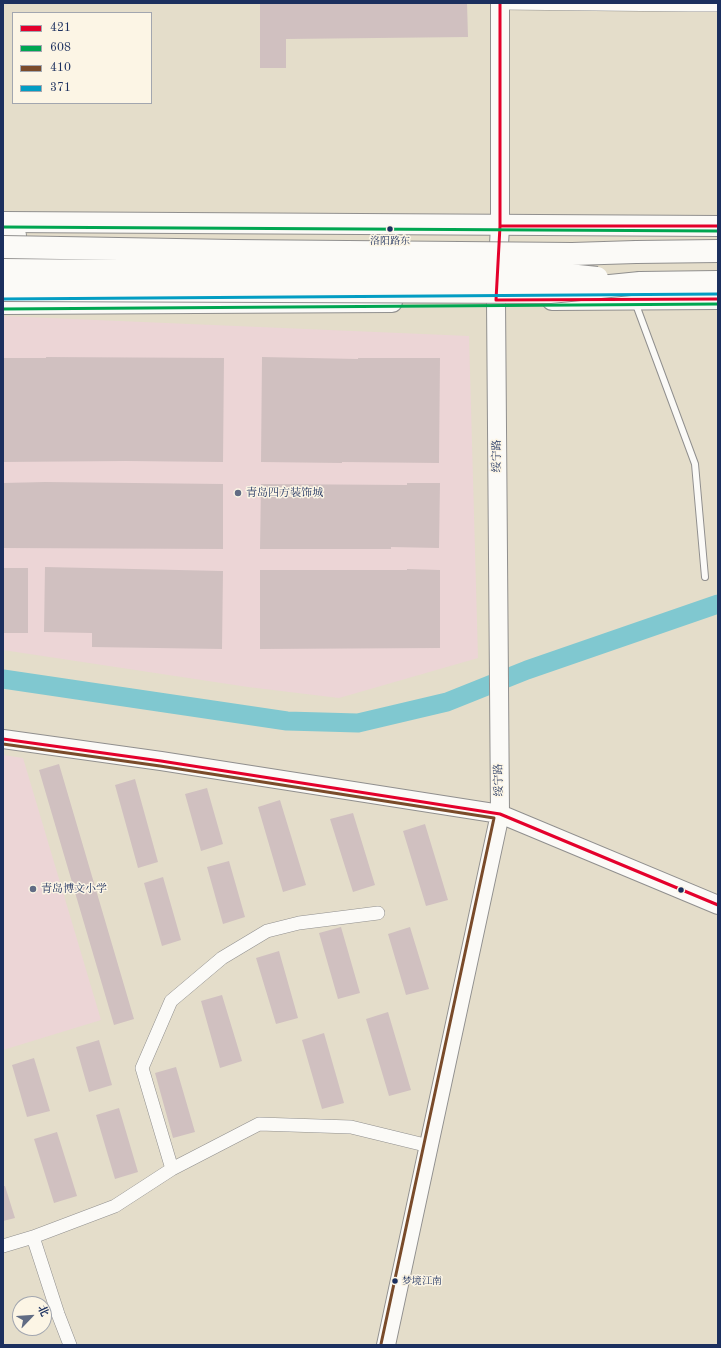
<!DOCTYPE html>
<meta charset="utf-8">
<style>
body{margin:0}
#map{position:relative;width:721px;height:1348px;overflow:hidden;background:#e4ddca;font-family:"Old Standard TT","Noto Serif SC",serif}
canvas{display:block}
.frame{position:absolute;inset:0;border:4px solid #1b2f5e;pointer-events:none}
.legend{position:absolute;left:12px;top:12px;width:140px;height:92px;box-sizing:border-box;background:#fcf5e5;border:1px solid #a2a6af;margin:0;padding:5px 7px;list-style:none;font-size:12px;color:#1b2f5e}
.legend li{display:flex;align-items:center;gap:8px;height:20px}
.legend b{width:20px;border:1px solid #a2a6af}
.north{position:absolute;left:12px;top:1296px;width:40px;height:40px;box-sizing:border-box;background:#fcf5e5;border:1px solid #a2a6af;border-radius:50%;rotate:65deg;font-size:11px;font-weight:700;line-height:16px;text-align:center;color:#1b2f5e}
.north::after{content:'';display:block;margin:auto;width:14px;height:18px;background:#616c84;clip-path:polygon(50% 0,100% 100%,50% 72%,0 100%)}
</style>
<div id="map">
<canvas width="721" height="1348"></canvas>
<div class="frame"></div>
<ul class="legend">
<li><b style="height:5px;background:#e4002b"></b>421</li>
<li><b style="height:5px;background:#00a651"></b>608</li>
<li><b style="height:5px;background:#7a4b2a"></b>410</li>
<li><b style="height:5px;background:#039dc3"></b>371</li>
</ul>
<div class="north">北</div>
</div>
<script>
const g = document.querySelector('canvas').getContext('2d');
g.lineJoin = 'round';
function paint(path, color) { g.fillStyle = color; g.fill(path, 'evenodd'); }
function trace(path, color, width, dash) { g.strokeStyle = color; g.lineWidth = width; g.lineCap = dash ? 'butt' : 'round'; g.setLineDash(dash || []); g.stroke(path); }
function write(font, color, halo, rows, align = 'center') {
  g.font = font + ' "Old Standard TT","Noto Serif SC",serif'; g.lineWidth = 3; g.setLineDash([]); g.textBaseline = 'middle'; g.strokeStyle = halo; g.fillStyle = color; for (const [text, x, y, turn = 0] of rows) {
    g.save(); g.translate(x, y); g.rotate((+turn || 0) * Math.PI / 180); g.textAlign = isNaN(turn) ? turn : align; if (halo) g.strokeText(text, 0, 0); g.fillText(text, 0, 0); g.restore();
  }
}
paint(new Path2D(`
 M 3,316 L 469,336 L 478,658 L 339,698 L 248,687 L 3,650 Z
 M 3,755 L 23,758 L 101,1020 L 3,1050 Z`), '#ecd5d6');
trace(new Path2D(`
 M 3,679 L 287,721 L 358,723 L 447,702 L 527,670 L 718,604`), '#80c8d0', 19);
paint(new Path2D(`
 M 260,3 L 467,3 L 468,37 L 286,39 L 286,68 L 260,68 Z
 M 46,357 L 224,358 L 223,462 L 126,461 L 3,462 L 3,358 L 46,358 Z
 M 262,357 L 358,359 L 358,358 L 440,358 L 439,463 L 342,462 L 342,463 L 261,462 Z
 M 45,482 L 223,484 L 223,549 L 3,548 L 3,483 Z
 M 407,483 L 440,483 L 439,548 L 391,547 L 391,549 L 260,549 L 261,484 L 407,485 Z
 M 45,567 L 223,571 L 222,649 L 92,647 L 92,633 L 44,632 Z
 M 3,568 L 28,568 L 28,633 L 3,633 Z
 M 407,569 L 440,570 L 440,648 L 260,649 L 260,570 L 407,570 Z
 M 59,764 L 134,1019 L 114,1025 L 39,770 Z
 M 135,779 L 158,862 L 138,868 L 115,785 Z
 M 207,788 L 223,844 L 201,851 L 185,794 Z
 M 280,800 L 306,885 L 283,892 L 258,807 Z
 M 353,813 L 375,885 L 353,892 L 330,819 Z
 M 425,824 L 448,900 L 426,906 L 403,831 Z
 M 229,861 L 245,917 L 223,924 L 207,867 Z
 M 163,877 L 181,940 L 162,946 L 144,883 Z
 M 341,927 L 360,993 L 338,999 L 319,933 Z
 M 410,927 L 429,989 L 406,995 L 388,934 Z
 M 279,951 L 298,1018 L 276,1024 L 256,958 Z
 M 222,995 L 242,1061 L 220,1068 L 201,1001 Z
 M 388,1012 L 411,1090 L 389,1096 L 366,1019 Z
 M 324,1033 L 344,1103 L 322,1109 L 302,1040 Z
 M 99,1040 L 112,1085 L 89,1092 L 76,1047 Z
 M 34,1058 L 50,1111 L 27,1117 L 12,1065 Z
 M 176,1067 L 195,1132 L 173,1138 L 155,1073 Z
 M 119,1108 L 138,1172 L 115,1179 L 96,1115 Z
 M 57,1132 L 77,1196 L 54,1203 L 34,1139 Z
 M 3,1186 L 5,1186 L 15,1218 L 3,1221 Z`), '#d0c0c0');
const lane = new Path2D(`
 M 635,302 L 695,464 L 705,577`);
const street = new Path2D(`
 M 500,3 L 689,5
 M 689,3 L 689,5 L 718,5
 M 172,1169 L 142,1068 L 171,1001 L 222,958 L 267,931 L 299,923 L 378,913
 M 33,1237 L 58,1314 L 70,1345
 M 3,1246 L 33,1237 L 115,1206 L 172,1169 L 259,1124 L 351,1127 L 429,1146`);
const secondary = new Path2D(`
 M 3,739 L 161,761 L 500,814 L 718,905
 M 386,1345 L 500,814 L 496,300 L 500,226 L 500,3`);
const primary = new Path2D(`
 M 3,222 L 718,226
 M 552,300 L 718,299
 M 3,304 L 392,302`);
const highway = new Path2D(`
 M 3,234 L 15,236
 M 636,252 L 718,251
 M 640,283 L 718,282`);
trace(lane, '#908f8e', 8);
trace(street, '#908f8e', 14);
trace(secondary, '#908f8e', 20);
trace(primary, '#908f8e', 22);
trace(highway, '#908f8e', 24);
trace(lane, '#fbfaf7', 6);
trace(street, '#fbfaf7', 13);
trace(secondary, '#fbfaf7', 18);
trace(primary, '#fbfaf7', 20);
trace(highway, '#fbfaf7', 22);
const highwayBridge = new Path2D(`
 M 3,247 L 234,251 L 572,254 L 636,252
 M 3,270 L 568,275 L 597,278
 M 3,290 L 550,292 L 640,283`);
trace(highwayBridge, '#908f8e', 24, []);
trace(highwayBridge, '#fbfaf7', 22);
trace(new Path2D(`
 M 500,3 L 500,226 L 496,300 L 718,299
 M 500,226 L 718,226
 M 3,739 L 161,761 L 500,814 L 718,905`), '#e4002b', 3);
trace(new Path2D(`
 M 3,227 L 718,231
 M 3,309 L 718,304`), '#00a651', 3);
trace(new Path2D(`
 M 3,744 L 160,766 L 494,818 L 381,1344`), '#7a4b2a', 3);
trace(new Path2D(`
 M 3,299 L 718,294`), '#039dc3', 3);
for (const [x, y, r, color] of [
 [390,229,3.5,"#1b2f5e"],
 [238,493,4,"#616c84"],
 [33,889,4,"#616c84"],
 [681,890,3.5,"#1b2f5e"],
 [395,1281,3.5,"#1b2f5e"]
]) { const dot = new Path2D(); dot.arc(x, y, r, 0, 2 * Math.PI); g.fillStyle = color; g.fill(dot); trace(dot, '#fcf5e5', 1.5); }
write('10px', '#1b2f5e', '#fcf5e5', [
 ["洛阳路东",390,241],
 ["梦境江南",402,1281,"left"]
]);
write('11px', '#1b2f5e', '#fcf5e5', [
 ["绥宁路",497,456,-90],
 ["绥宁路",499,780,-91]
]);
write('11px', '#1b2f5e', '#fcf5e5', [
 ["青岛四方装饰城",246,493],
 ["青岛博文小学",41,889]
], 'left');
</script>
